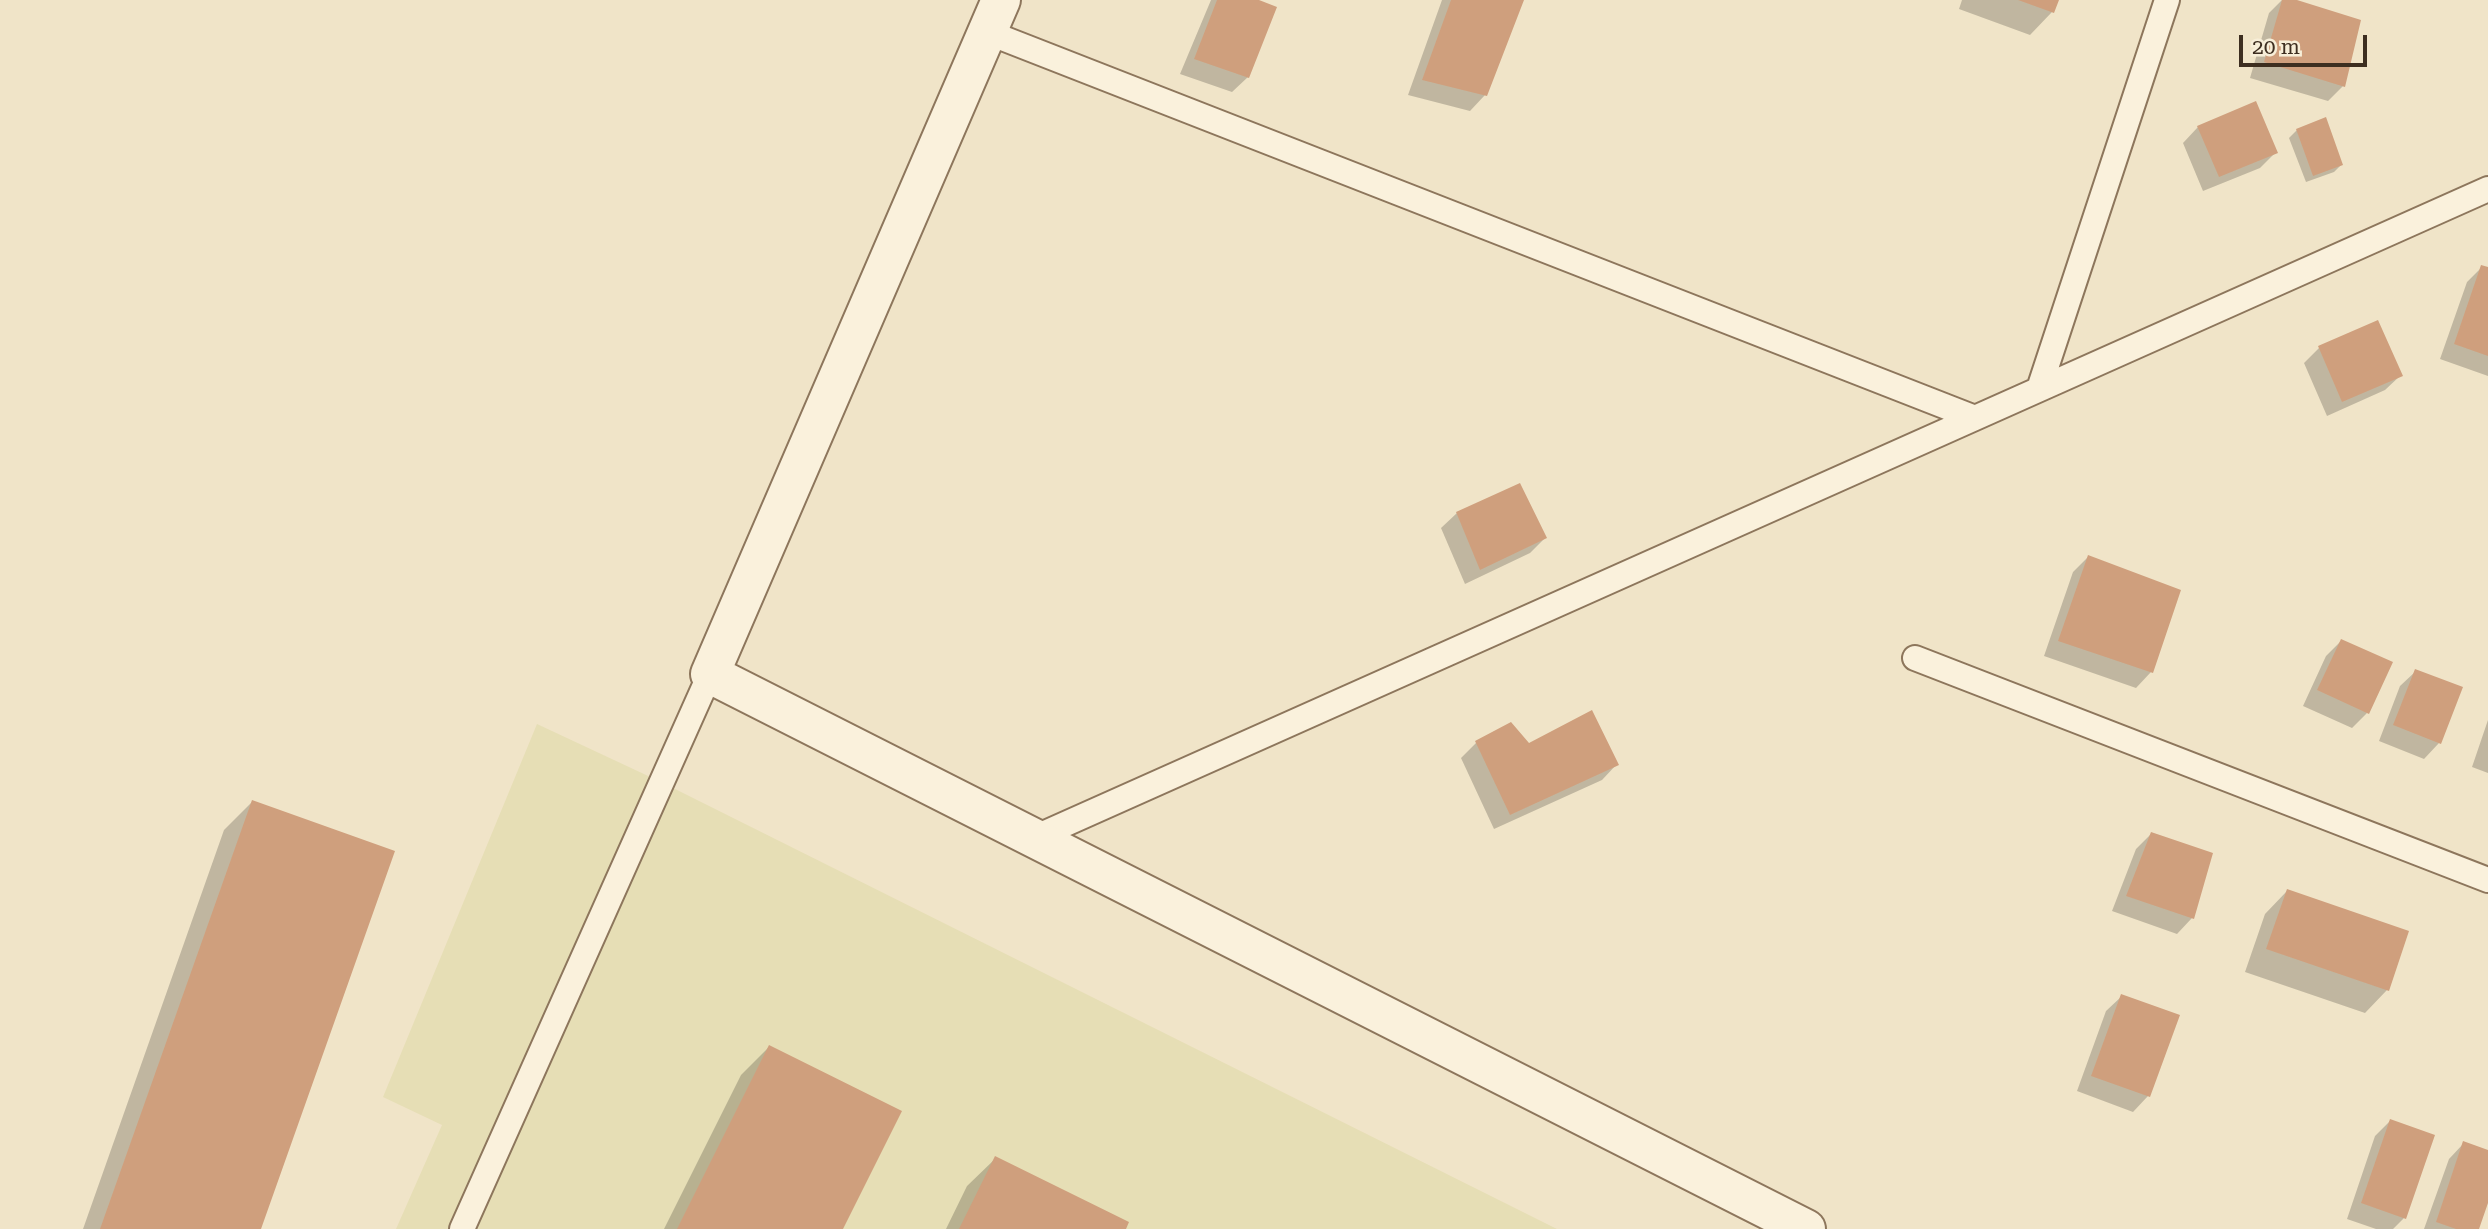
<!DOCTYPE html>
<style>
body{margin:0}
#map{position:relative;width:2488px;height:1229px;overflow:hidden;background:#f0e4c8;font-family:"Roboto Serif",serif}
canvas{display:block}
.scale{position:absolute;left:2239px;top:35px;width:128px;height:32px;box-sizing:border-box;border:4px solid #3d2e20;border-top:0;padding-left:9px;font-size:21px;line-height:24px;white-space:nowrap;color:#3d2e20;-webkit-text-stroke:5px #f7eed8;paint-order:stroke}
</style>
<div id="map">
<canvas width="2488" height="1229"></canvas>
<div class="scale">20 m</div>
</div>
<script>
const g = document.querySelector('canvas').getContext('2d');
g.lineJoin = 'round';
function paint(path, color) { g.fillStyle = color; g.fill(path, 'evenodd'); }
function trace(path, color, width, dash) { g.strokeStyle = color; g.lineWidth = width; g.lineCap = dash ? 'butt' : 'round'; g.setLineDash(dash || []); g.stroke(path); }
paint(new Path2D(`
 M 537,724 L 661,782 L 1557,1229 L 396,1229 L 442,1125 L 383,1097 Z`), '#e6deb5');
paint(new Path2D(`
 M 1211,0 L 1255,0 L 1248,77 L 1232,92 L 1180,74 Z
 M 1442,0 L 1522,0 L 1485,95 L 1470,111 L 1408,95 Z
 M 1962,0 L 2057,0 L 2052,12 L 2030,35 L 1959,9 Z
 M 2282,0 L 2291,0 L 2343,86 L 2328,101 L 2250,78 L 2269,13 Z
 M 2198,127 L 2276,152 L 2260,168 L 2203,191 L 2183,143 Z
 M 2297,130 L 2341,165 L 2334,172 L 2306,182 L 2289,138 Z
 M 2482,267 L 2488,269 L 2488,376 L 2440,359 L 2467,282 Z
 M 2319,348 L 2401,375 L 2385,390 L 2327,416 L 2304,363 Z
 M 1457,513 L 1545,538 L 1530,553 L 1465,584 L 1441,528 Z
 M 2088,557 L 2179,591 L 2151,672 L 2136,688 L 2044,656 L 2073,572 Z
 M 2341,641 L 2367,713 L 2352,728 L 2303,706 L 2326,656 Z
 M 2416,671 L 2439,743 L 2424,759 L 2379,741 L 2400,686 Z
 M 2488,720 L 2488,773 L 2472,767 Z
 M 1476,743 L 1528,745 L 1617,764 L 1602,780 L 1494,829 L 1461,758 Z
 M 252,802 L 259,1229 L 83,1229 L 224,830 Z
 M 2151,834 L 2211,854 L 2192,918 L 2177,934 L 2112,911 L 2136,849 Z
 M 2287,891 L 2407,932 L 2387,990 L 2365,1013 L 2245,972 L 2265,914 Z
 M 2122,996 L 2148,1096 L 2133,1112 L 2077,1091 L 2106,1011 Z
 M 769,1047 L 841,1229 L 664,1229 L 741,1075 Z
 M 2390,1121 L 2404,1218 L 2393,1229 L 2376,1229 L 2347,1219 L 2375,1136 Z
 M 2464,1143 L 2488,1152 L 2488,1198 L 2477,1229 L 2424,1229 L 2449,1159 Z
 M 996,1158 L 1124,1229 L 946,1229 L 967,1186 Z`), '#0003');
paint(new Path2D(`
 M 1217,0 L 1259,0 L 1277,7 L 1249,78 L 1194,59 Z
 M 1451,0 L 1524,0 L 1487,96 L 1422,80 Z
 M 2018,0 L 2059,0 L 2054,13 Z
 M 2282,0 L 2297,0 L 2361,20 L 2345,87 L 2264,62 Z
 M 2256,101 L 2278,153 L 2219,177 L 2197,126 Z
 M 2326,117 L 2343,165 L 2313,176 L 2296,129 Z
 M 2481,265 L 2488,267 L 2488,356 L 2454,344 Z
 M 2378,320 L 2403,376 L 2342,402 L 2318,346 Z
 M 1520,483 L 1547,538 L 1480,570 L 1456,512 Z
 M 2088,555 L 2181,590 L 2153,673 L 2058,641 Z
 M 2341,639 L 2393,662 L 2369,714 L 2317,690 Z
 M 2415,669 L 2463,687 L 2441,744 L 2393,725 Z
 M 1592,710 L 1619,765 L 1510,815 L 1475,741 L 1511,722 L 1529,743 Z
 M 252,800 L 395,851 L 261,1229 L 100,1229 Z
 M 2151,832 L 2213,853 L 2194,919 L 2126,896 Z
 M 2287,889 L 2409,931 L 2389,991 L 2266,949 Z
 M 2121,994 L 2180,1015 L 2150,1097 L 2091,1076 Z
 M 769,1045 L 902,1111 L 843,1229 L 677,1229 Z
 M 2390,1119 L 2435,1135 L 2406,1219 L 2361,1203 Z
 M 2463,1141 L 2488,1150 L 2488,1203 L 2479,1229 L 2456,1229 L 2436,1222 Z
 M 995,1156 L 1129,1222 L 1126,1229 L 959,1229 Z`), '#cf9f7d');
const service = new Path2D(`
 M 987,32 L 1975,418
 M 2039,389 L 2167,0
 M 1915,658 L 2488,880
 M 1034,838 L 2488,189
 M 462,1229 L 710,674`);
const minor = new Path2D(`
 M 1001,0 L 710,674 L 1806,1229`);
trace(service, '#8d765c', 28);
trace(minor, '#8d765c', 42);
trace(service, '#faf1dc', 24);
trace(minor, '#faf1dc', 38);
</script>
